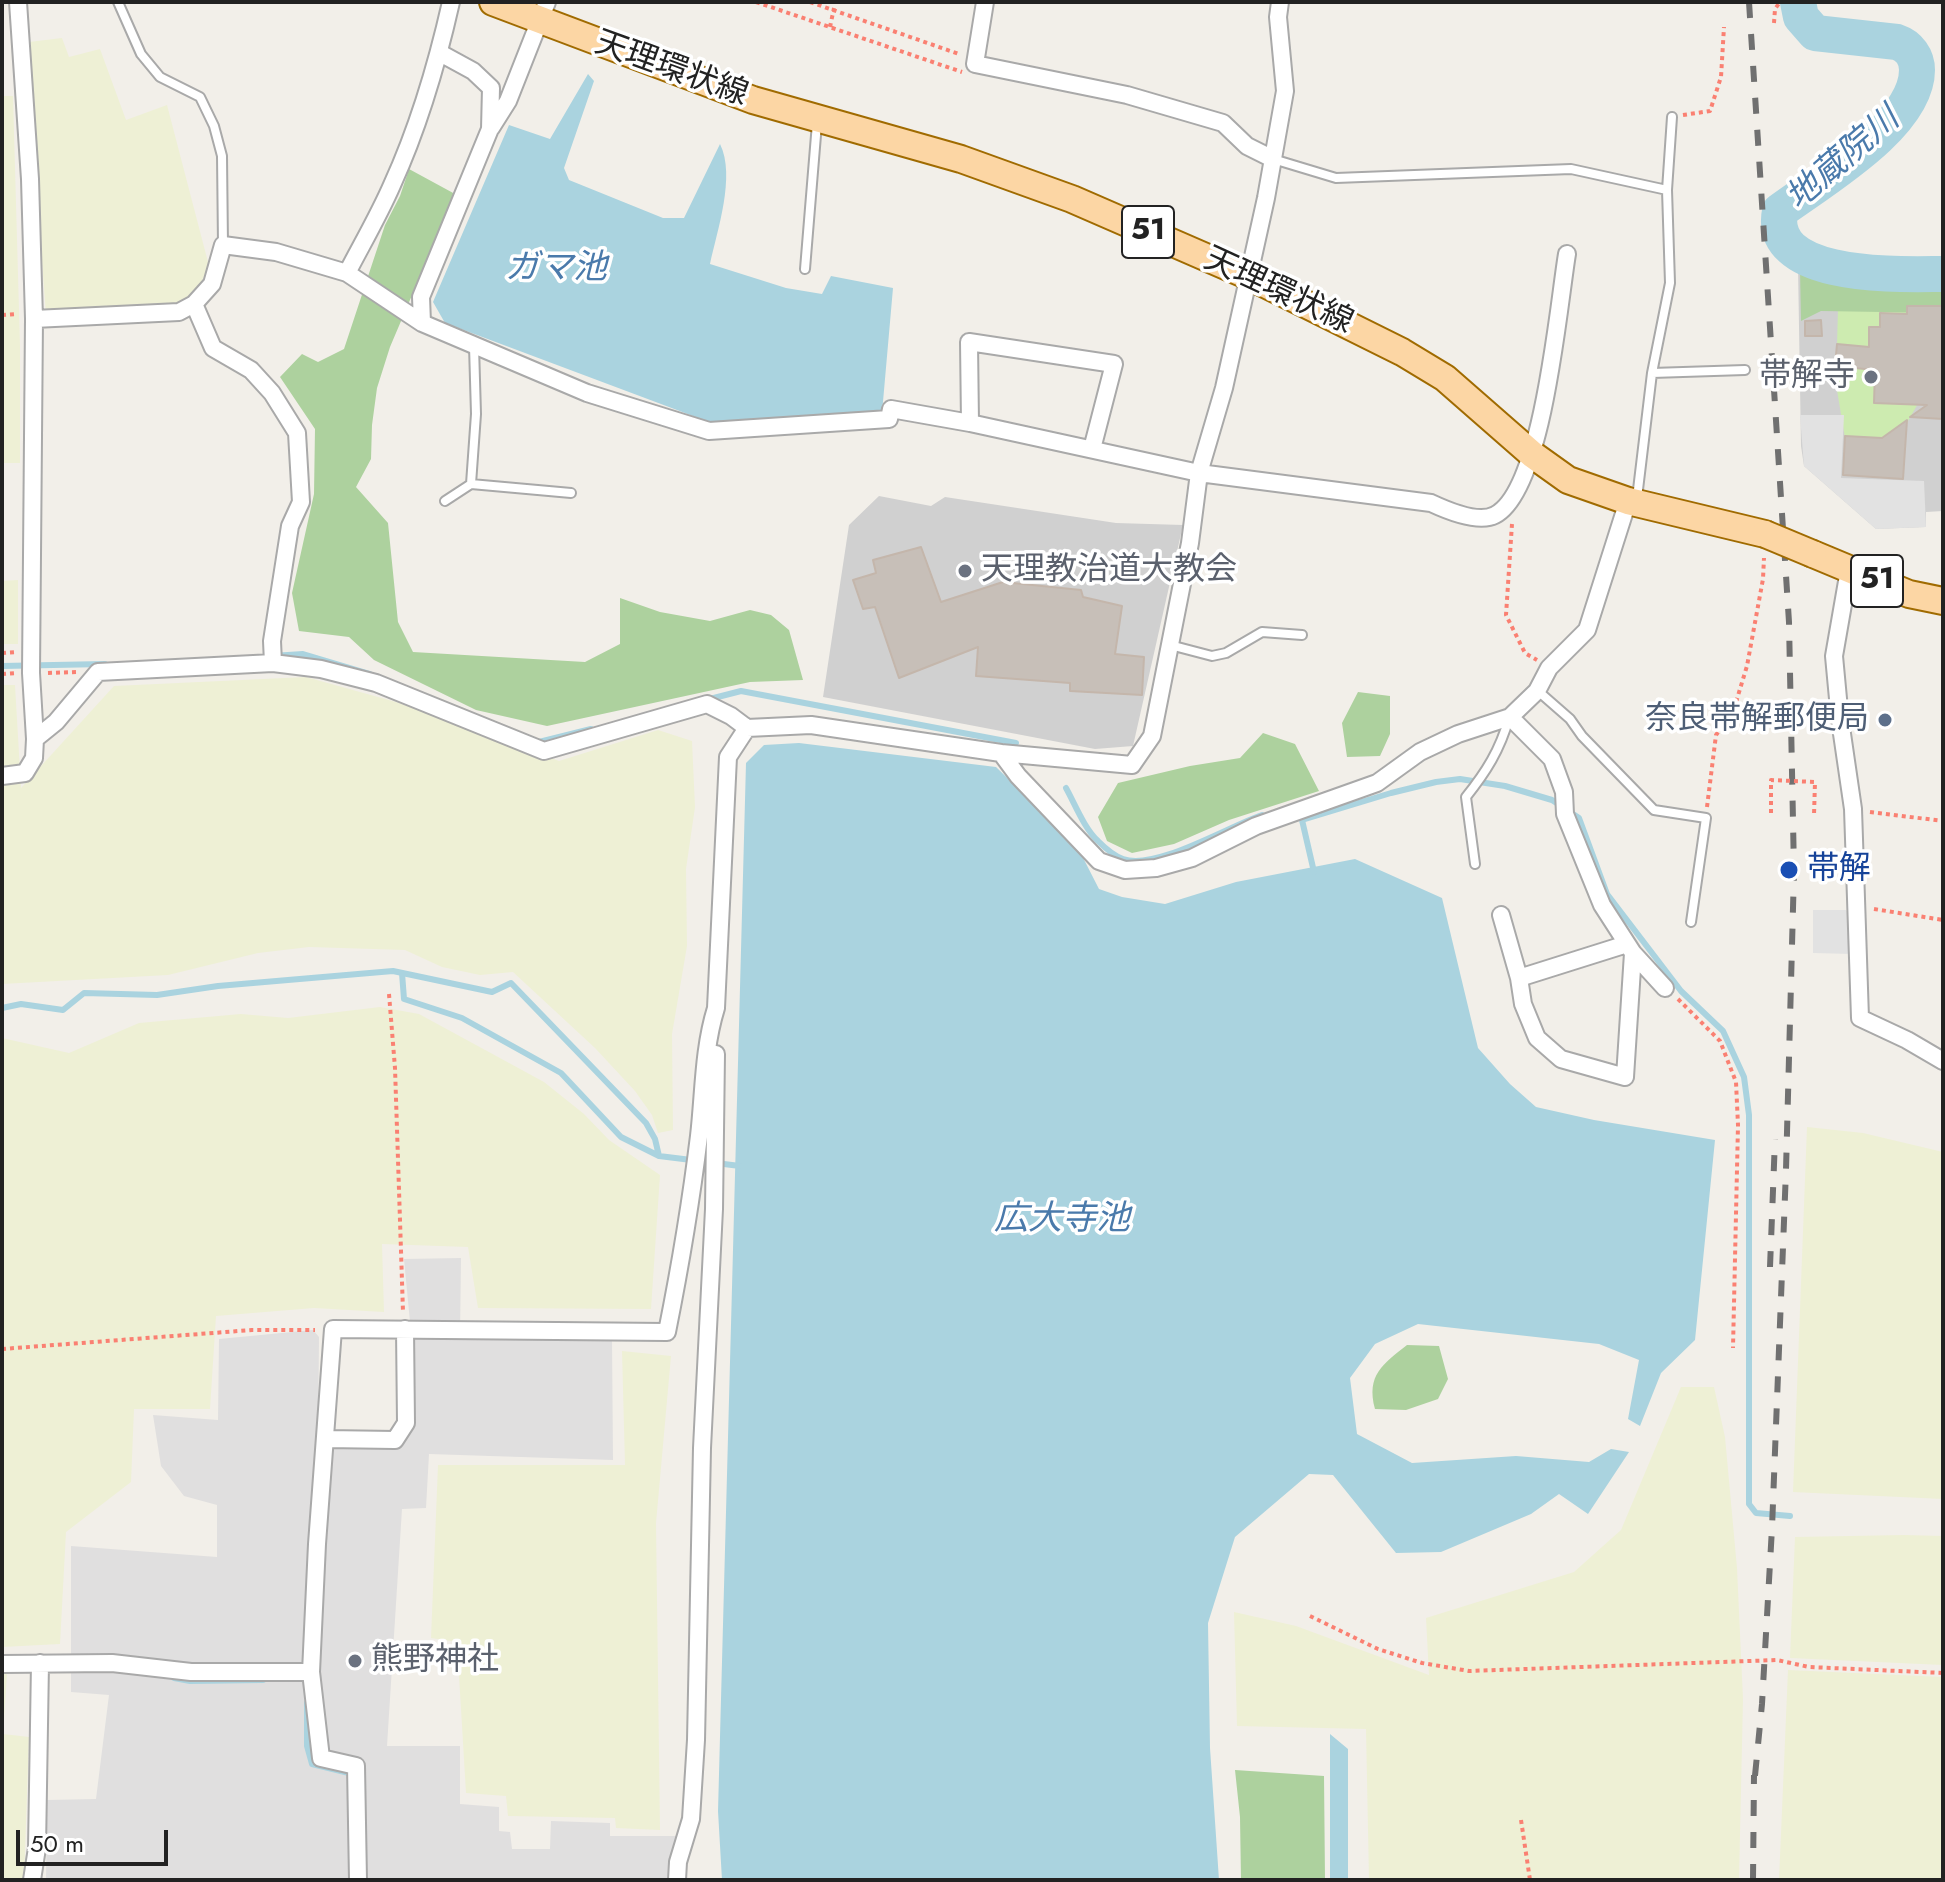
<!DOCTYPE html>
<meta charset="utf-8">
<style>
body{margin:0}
#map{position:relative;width:1945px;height:1882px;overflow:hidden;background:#f2efe9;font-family:Jost,sans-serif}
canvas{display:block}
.frame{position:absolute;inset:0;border:4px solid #222;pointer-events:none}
.scale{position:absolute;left:16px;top:1830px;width:152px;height:36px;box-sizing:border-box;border:4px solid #222;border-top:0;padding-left:10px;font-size:24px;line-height:28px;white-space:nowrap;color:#222;-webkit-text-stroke:6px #fff;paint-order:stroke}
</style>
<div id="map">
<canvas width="1945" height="1882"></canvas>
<div class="frame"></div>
<div class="scale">50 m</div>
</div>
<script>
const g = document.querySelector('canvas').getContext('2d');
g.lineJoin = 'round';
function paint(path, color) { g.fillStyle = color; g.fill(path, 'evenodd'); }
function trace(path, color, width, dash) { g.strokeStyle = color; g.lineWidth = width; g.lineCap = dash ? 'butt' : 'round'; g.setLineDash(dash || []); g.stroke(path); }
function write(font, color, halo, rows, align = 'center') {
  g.font = font + ' Jost,"Noto Sans JP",sans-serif'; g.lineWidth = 7; g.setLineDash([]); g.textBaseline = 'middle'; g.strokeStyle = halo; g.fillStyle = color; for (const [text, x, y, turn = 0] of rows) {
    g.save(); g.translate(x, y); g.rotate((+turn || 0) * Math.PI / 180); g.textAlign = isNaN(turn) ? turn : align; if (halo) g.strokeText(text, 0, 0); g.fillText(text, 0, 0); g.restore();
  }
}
paint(new Path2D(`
 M 461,1258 L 460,1337 L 612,1339 L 613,1460 L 429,1454 L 426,1508 L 402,1509 L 387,1746 L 460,1746 L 460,1804 L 499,1807 L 499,1831 L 510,1832 L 512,1849 L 550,1849 L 551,1821 L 610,1823 L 610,1836 L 677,1836 L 671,1880 L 46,1880 L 47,1800 L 96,1799 L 109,1695 L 71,1692 L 71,1546 L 217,1557 L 217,1505 L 184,1496 L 161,1466 L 153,1415 L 218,1420 L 219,1339 L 313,1330 L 319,1337 L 318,1446 L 403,1444 L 412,1428 L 412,1343 L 404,1259 Z`), '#e0dfdf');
paint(new Path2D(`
 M 1798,266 L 1842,283 L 1943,286 L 1943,511 L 1926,512 L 1926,527 L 1876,529 L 1804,466 L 1801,446 Z
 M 879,496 L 931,506 L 945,497 L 1116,523 L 1183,525 L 1133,746 L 1095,749 L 823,697 L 849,525 Z`), '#d0d0d0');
paint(new Path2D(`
 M 62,38 L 69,57 L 100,49 L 126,120 L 167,105 L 209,266 L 200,285 L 185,300 L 167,306 L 46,314 L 26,53 L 29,42 Z
 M 2,96 L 13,96 L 20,346 L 20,463 L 2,463 Z
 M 18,580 L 18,644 L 2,644 L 2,581 Z
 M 306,677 L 396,702 L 559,761 L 658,730 L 692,741 L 695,807 L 686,869 L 687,946 L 672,1034 L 673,1130 L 658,1133 L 652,1115 L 635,1091 L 595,1048 L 513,972 L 480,975 L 442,967 L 405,950 L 309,947 L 258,953 L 168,975 L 2,984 L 2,685 L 15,685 L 21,788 L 114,686 Z
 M 380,1007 L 419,1014 L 544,1082 L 584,1114 L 609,1140 L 660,1175 L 651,1309 L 478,1308 L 468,1247 L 382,1244 L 384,1312 L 314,1308 L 216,1316 L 210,1409 L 134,1409 L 131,1482 L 66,1532 L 60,1644 L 2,1647 L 2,1038 L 69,1053 L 139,1023 L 241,1014 L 288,1018 Z
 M 1807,1127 L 1863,1133 L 1943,1152 L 1943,1499 L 1793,1492 Z
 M 622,1351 L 671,1356 L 656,1523 L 660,1830 L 616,1828 L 615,1818 L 508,1816 L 506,1796 L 466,1793 L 457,1642 L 431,1638 L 438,1465 L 625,1465 Z
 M 1681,1387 L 1714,1387 L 1725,1437 L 1737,1568 L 1743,1699 L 1739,1880 L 1369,1880 L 1366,1729 L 1237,1726 L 1234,1612 L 1296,1626 L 1429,1675 L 1426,1618 L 1574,1572 L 1621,1530 Z
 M 1904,1535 L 1943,1536 L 1943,1665 L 1790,1658 L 1795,1537 Z
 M 1788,1670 L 1943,1677 L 1943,1880 L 1779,1880 Z
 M 2,1674 L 7,1674 L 3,1734 L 29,1737 L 24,1880 L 2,1880 Z`), '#eef0d5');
paint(new Path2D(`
 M 1838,308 L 1939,309 L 1936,372 L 1896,442 L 1845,438 L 1836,384 Z`), '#cdebb0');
paint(new Path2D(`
 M 409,169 L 455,194 L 390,347 L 377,388 L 372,425 L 371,459 L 356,487 L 388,523 L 398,622 L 413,652 L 585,662 L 620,644 L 620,598 L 660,612 L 710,621 L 750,610 L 771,615 L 789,630 L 803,680 L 750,682 L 547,726 L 476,710 L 374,660 L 349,637 L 299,631 L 292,593 L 314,494 L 315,429 L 280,377 L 302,354 L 318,362 L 344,349 L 385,225 L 400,196 Z
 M 1800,269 L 1843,285 L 1943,287 L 1943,313 L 1821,311 L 1801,321 Z
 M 1358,692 L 1390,696 L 1390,734 L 1380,756 L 1347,757 L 1342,723 Z
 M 1263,733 L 1295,744 L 1319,791 L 1229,820 L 1174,844 L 1132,853 L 1107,841 L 1098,817 L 1118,783 L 1190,766 L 1240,758 Z
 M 1407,1345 L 1439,1346 L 1448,1379 L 1438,1399 L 1406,1410 L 1375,1409 C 1366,1375 1383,1364 1407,1345 Z
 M 1235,1770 L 1324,1776 L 1325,1880 L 1241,1880 L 1240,1817 Z`), '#add19e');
paint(new Path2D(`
 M 1800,415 L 1844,415 L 1841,478 L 1924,481 L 1926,527 L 1876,529 L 1804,466 Z
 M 1813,910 L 1846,910 L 1852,920 L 1852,954 L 1813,953 Z`), '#e2e2e2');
paint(new Path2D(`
 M 588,74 L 594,81 L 564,168 L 569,180 L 663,218 L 684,218 L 720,144 C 736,176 717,231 710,264 L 786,288 L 822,294 L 831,276 L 893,288 L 882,413 L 709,422 L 445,323 L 433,302 L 509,125 L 550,139 Z
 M 799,743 L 996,767 L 1077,846 L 1099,889 L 1122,897 L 1165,904 L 1236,882 L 1355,859 L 1442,898 L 1478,1048 L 1510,1084 L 1536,1107 L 1594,1120 L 1715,1140 L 1695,1340 L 1661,1373 L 1640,1426 L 1628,1419 L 1639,1360 L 1599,1344 L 1418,1324 L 1375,1344 L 1350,1378 L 1357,1434 L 1412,1463 L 1516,1456 L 1589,1462 L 1611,1449 L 1629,1452 L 1588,1514 L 1559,1494 L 1531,1514 L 1441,1552 L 1396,1553 L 1333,1475 L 1309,1474 L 1235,1537 L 1208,1623 L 1210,1748 L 1219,1880 L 722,1880 L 718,1811 L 746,763 L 764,745 Z
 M 1330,1734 L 1348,1749 L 1348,1880 L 1330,1880 Z`), '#aad3df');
trace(new Path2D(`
 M 272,656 L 303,654 L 370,674
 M 2,666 L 105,664
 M 706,700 L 741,691 L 1016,743
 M 535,743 L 591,729
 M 1066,788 C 1075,804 1084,828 1098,841 C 1104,847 1115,856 1123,859 C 1155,871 1229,826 1262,815
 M 1314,872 L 1302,820 L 1391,793 L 1436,782 L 1460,779 L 1505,786 L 1552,800 L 1579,818 L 1607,894 L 1681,991 L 1723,1031 L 1744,1077 L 1749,1115 L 1749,1504 L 1756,1513 L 1790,1516
 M 402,973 L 404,999 L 462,1018 L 561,1073 L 621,1137 L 659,1156 L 740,1166
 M 2,1008 L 21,1004 L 63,1010 L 84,993 L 157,995 L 218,986 L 393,971 L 492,992 L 511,983 L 646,1123 L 655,1139 L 659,1156
 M 174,1678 L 190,1681 L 263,1680
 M 307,1703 L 307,1746 L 312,1764 L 353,1774`), '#aad3df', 6);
trace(new Path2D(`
 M 1798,2 L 1801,17 L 1815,33 L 1897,42 C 1909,46 1917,57 1917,70 C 1917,125 1822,180 1780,211 C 1766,281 1903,274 1943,274`), '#aad3df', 36);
const building = new Path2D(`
 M 1907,306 L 1943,306 L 1943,419 L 1910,417 L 1927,405 L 1874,403 L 1875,370 L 1835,366 L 1837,344 L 1869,347 L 1869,327 L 1880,327 L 1880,313 L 1907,314 Z
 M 1821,320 L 1822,336 L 1805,336 L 1805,321 Z
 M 1907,420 L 1903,479 L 1843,475 L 1845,436 L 1882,438 Z
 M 921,547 L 941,602 L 1003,582 L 1081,590 L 1083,597 L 1122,606 L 1115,654 L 1144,657 L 1142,695 L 1070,691 L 1070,683 L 976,676 L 978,647 L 899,678 L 875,607 L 863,609 L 853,580 L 876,573 L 873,560 Z`);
paint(building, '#c7bfb8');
trace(building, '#c4b6ab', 2);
const lane = new Path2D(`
 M 118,2 L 141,54 L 160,77 L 200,97 L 214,126 L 222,156 L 223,245
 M 1273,159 L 1336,178 L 1571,169 L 1667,190 L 1672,117
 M 805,269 L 817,123
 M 1652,373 L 1745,370
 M 471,484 L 476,414 L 474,346
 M 1637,498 L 1652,373 L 1670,283 L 1667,190
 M 445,501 L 471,484 L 571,493
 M 1170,645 L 1212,656 L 1226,653 L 1262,632 L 1302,635
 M 1538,691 L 1570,719 L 1582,736 L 1654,810 L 1706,818 L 1691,922
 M 1475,864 L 1466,797 C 1486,772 1500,750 1509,718`);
const street = new Path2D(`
 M 18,2 L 30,179 L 34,319 L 31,673 L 35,739
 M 985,2 L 975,64 L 1127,95 L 1223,123 L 1247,146 L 1273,159
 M 491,128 L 508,101 L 547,2
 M 347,273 C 362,244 379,215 392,185 C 419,126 437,64 451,2
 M 34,319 L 179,312 L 194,304
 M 422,323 L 421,297 L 490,129 L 491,88 L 473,71 L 440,53
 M 970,423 L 969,342 L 1114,364 L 1092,449
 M 1849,570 L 1834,656 L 1840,720 L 1853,809 L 1860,1018 L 1907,1040 L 1943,1061
 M 273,663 L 272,641 L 290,526 L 301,502 L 297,433 L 272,393 L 251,370 L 213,348 L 194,304 L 212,284 L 223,245 L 276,252 L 347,273 L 422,323 L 587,393 L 709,431 L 889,419 L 891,409 L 970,423 L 1199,473 L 1431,503 C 1446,510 1478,524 1495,515 C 1543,490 1558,308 1567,254
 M 1510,717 L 1552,759 L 1564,792 L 1565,814 L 1602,905 L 1633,953 L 1665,988
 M 1001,753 L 1018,776 L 1099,861 L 1125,870 L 1156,868 L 1192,858 L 1256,826 L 1377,783 L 1420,752 L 1458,734 L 1510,717 L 1537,691 L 1549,668 L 1587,630 L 1628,501
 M 2,776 L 25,773 L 34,758 L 35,739 L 56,722 L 98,672 L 273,663 L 321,669 L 376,683 L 544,751 L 707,704 L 731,716 L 747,728
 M 1501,915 L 1519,978 L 1523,1004 L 1537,1038 L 1561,1059 L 1625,1077 L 1633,953
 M 1519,978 L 1627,944
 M 326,1439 L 395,1440 L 406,1423 L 405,1329
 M 2,1664 L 112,1663 L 191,1672 L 311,1672 L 317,1544 L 333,1329 L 667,1332 C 680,1267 691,1202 699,1136 C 704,1093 703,1050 716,1008 L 728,757 L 747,728 L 811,725 L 1001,753 L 1132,765 L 1152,736 L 1190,543 L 1199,473 L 1224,388 L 1266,198 L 1285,91 L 1278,17 L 1280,2
 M 311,1672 L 321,1758 L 356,1766 L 358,1880
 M 32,1880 L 37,1848 L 40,1663
 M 677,1880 L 678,1862 L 691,1819 L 696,1740 L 702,1448 L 714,1209 L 716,1054`);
const primary = new Path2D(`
 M 493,2 L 753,100 L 961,159 L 1072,199 L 1249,276 L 1402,352 L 1445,378 L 1533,455 L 1568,480 L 1628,501 L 1765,534
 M 1813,554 L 1909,594 L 1943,601`);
trace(lane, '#a9a9a9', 12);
trace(street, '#a9a9a9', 20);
trace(primary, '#a06b00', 30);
trace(new Path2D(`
 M 756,2 L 962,72
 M 810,2 L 959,54
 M 1774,23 L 1775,9 L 1780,2
 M 830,27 L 834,8
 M 1683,115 L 1710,111 L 1721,77 L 1724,27
 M 2,315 L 16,314
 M 1512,524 L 1506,615 L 1525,653 L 1537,660
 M 2,653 L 17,652
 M 48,673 L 76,672
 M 2,674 L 16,673
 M 1707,807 L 1716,735 L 1733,712 L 1747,666 L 1763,579 L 1764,558
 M 1870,812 L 1943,821
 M 1874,909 L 1943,920
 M 389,994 L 395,1068 L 403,1312
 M 1678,999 L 1720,1041 L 1736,1082 L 1738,1125 L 1733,1348
 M 2,1349 L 252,1330 L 315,1330
 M 1310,1616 L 1378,1649 L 1422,1663 L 1469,1671 L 1777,1660 L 1809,1667 L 1943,1673
 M 1521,1820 L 1530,1880`), '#fa8072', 4, [4, 4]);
trace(lane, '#fff', 8);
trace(street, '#fff', 16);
trace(primary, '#fcd6a4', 26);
trace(new Path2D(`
 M 1749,2 L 1789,622 L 1794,871 L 1786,1170 L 1772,1528 L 1762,1704 L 1754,1786
 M 1770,1267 L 1775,1139
 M 1753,1880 L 1754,1775`), '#707070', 6, [16, 16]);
const primaryBridge = new Path2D(`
 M 1765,534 L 1813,554`);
trace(primaryBridge, '#a06b00', 30, []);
trace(new Path2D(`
 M 1771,813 L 1771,780 L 1815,782 L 1814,815`), '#fa8072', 4, [4, 4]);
trace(primaryBridge, '#fcd6a4', 26);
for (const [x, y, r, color] of [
 [1871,377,8,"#6b7280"],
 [965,571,8,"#6b7280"],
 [1885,720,8,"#5c6f8a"],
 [1789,870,10,"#1a4fb4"],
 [355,1661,8,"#6b7280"]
]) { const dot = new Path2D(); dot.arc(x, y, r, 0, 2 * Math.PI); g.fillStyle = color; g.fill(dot); trace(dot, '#fff', 3); }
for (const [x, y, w] of [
 [1148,232,52],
 [1877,581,52]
]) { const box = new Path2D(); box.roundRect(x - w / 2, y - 26, w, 52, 6); g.fillStyle = '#fff'; g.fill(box); trace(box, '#222', 2); }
write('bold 30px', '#222', null, [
 ["51",1148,232],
 ["51",1877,581]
]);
write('32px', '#222', '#fff', [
 ["天理環状線",671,70,20],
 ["天理環状線",1278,292,25]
]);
write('32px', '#5b616d', '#fff', [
 ["帯解寺",1855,377,"right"],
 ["天理教治道大教会",981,571],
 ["熊野神社",371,1661]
], 'left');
write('32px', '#4e5e75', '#fff', [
 ["奈良帯解郵便局",1869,720]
], 'right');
write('32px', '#164399', '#fff', [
 ["帯解",1807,870]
], 'left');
write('italic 34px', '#4a7aab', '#fff', [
 ["地蔵院川",1844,160,-41],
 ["ガマ池",556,270],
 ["広大寺池",1062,1221]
]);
</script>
